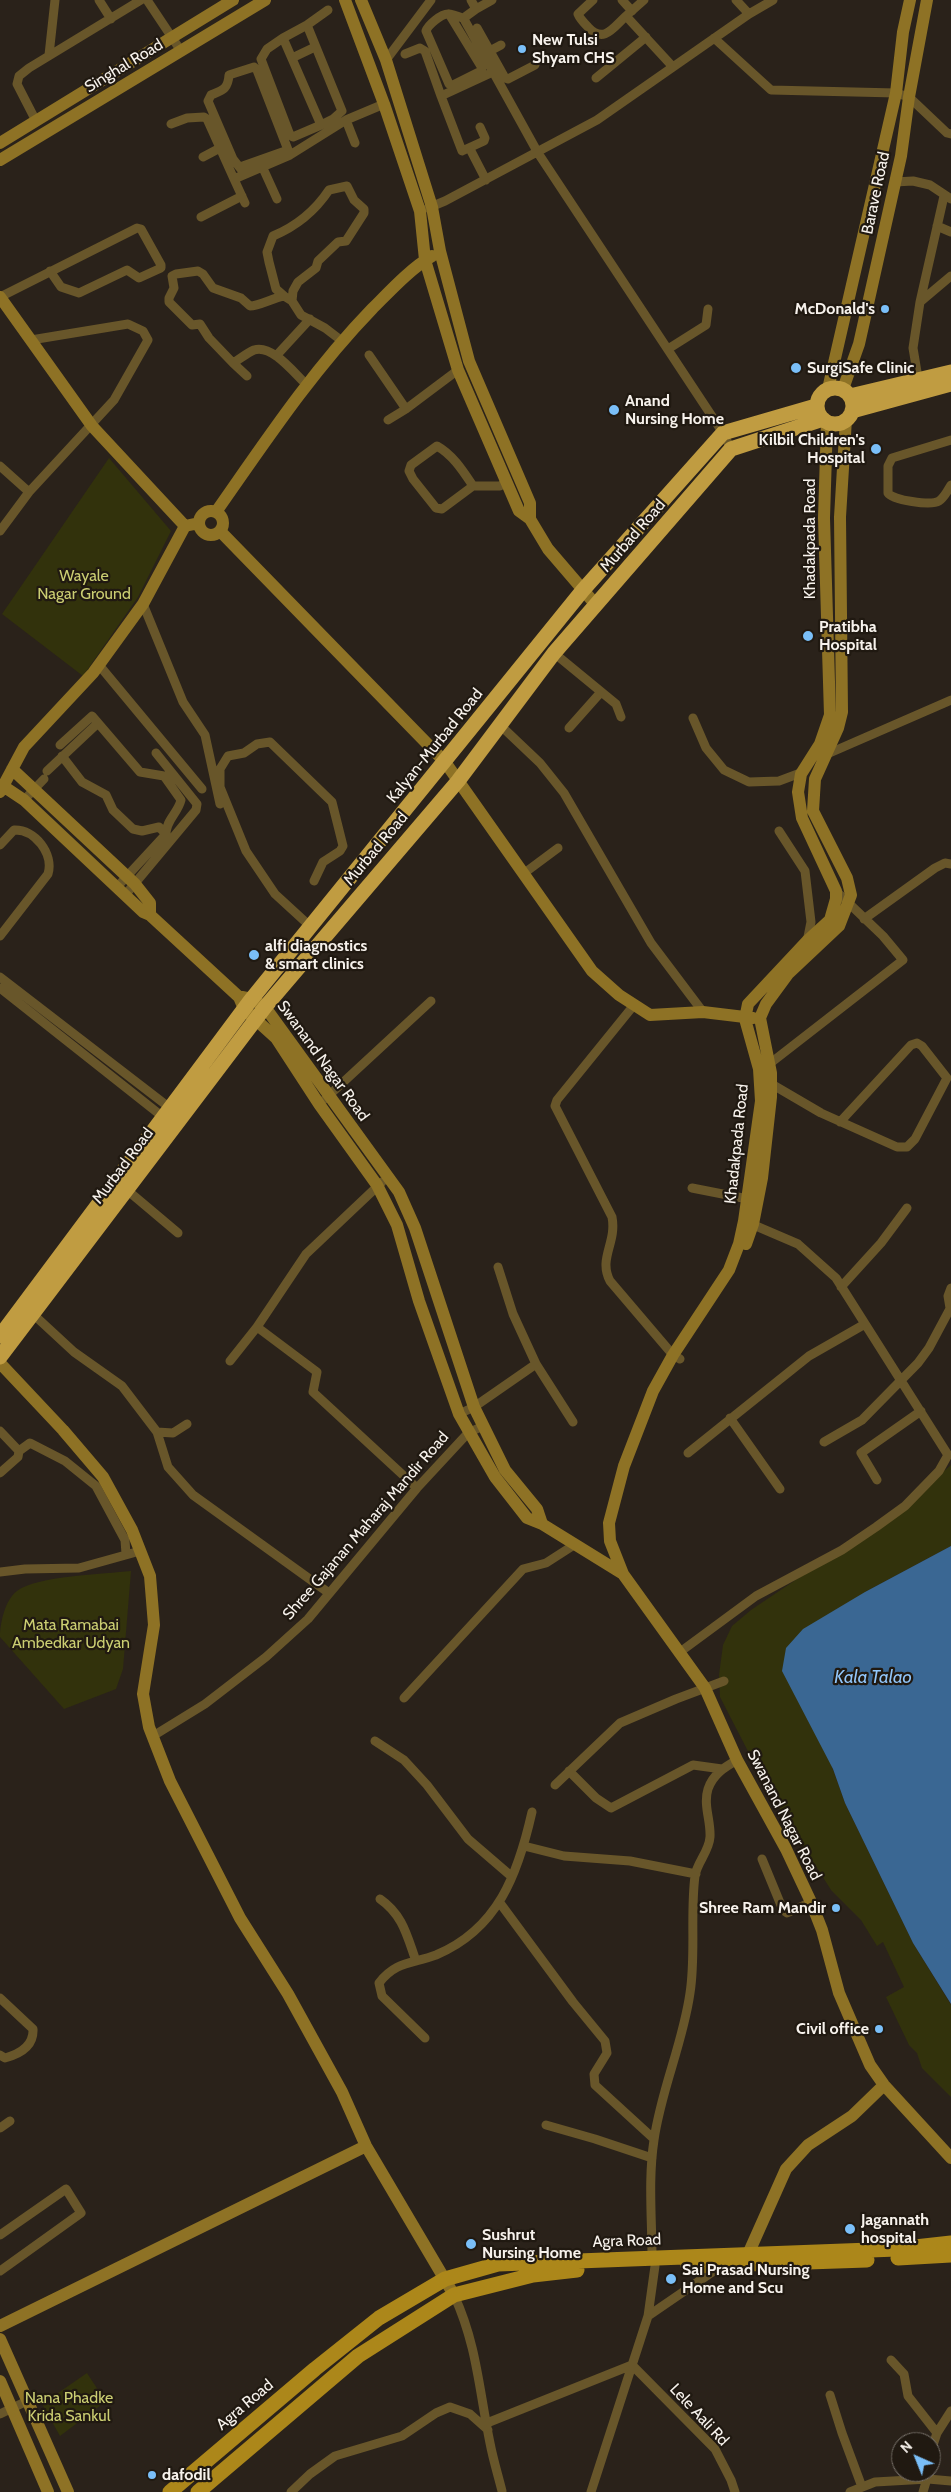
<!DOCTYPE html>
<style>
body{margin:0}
#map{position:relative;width:951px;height:2492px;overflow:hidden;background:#2a221a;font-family:Cabin,sans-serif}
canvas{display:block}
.north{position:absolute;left:891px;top:2432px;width:50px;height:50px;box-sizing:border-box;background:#201911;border:1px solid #767069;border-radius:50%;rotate:316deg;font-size:14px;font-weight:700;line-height:20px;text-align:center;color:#f7f2ec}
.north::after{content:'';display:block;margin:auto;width:18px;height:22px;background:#7abff8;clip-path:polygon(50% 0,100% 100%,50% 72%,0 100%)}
</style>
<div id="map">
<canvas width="951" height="2492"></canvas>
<div class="north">N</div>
</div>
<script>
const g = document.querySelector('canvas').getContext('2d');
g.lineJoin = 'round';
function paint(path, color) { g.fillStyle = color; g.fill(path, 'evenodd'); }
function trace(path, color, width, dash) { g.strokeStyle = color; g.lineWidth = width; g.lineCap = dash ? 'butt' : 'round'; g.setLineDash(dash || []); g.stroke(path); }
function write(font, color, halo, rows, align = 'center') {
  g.font = font + ' Cabin,sans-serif'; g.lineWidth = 4.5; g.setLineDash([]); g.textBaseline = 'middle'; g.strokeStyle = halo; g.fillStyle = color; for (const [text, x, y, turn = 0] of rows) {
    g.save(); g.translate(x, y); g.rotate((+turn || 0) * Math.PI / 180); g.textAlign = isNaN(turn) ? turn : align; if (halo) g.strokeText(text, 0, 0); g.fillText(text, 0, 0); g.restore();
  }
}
paint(new Path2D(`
 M 109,458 L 171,531 L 138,597 L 83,676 L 2,614 Z
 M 951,1465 L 951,1546 L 865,1592 L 832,1767 L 845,1803 L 913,1943 L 951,2005 L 951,2097 L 922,2068 L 917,2053 L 909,2045 L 886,1997 L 904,1987 L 883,1942 L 877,1946 L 861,1920 L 831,1890 L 768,1790 L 720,1697 L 719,1675 L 723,1645 L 732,1626 L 751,1610 L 898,1511 Z
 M 131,1571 L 123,1669 L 116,1689 L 64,1709 L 0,1637 C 0,1623 5,1600 17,1591 C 36,1576 105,1574 131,1571 Z
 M 87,2373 L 102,2396 L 101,2405 L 60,2436 L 42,2404 Z`), '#32320c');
paint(new Path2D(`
 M 951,1546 L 951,2004 L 913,1943 L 845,1803 L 833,1769 L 782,1671 L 786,1648 L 803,1629 L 865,1592 Z`), '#3a6793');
trace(new Path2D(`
 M 99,0 L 111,19
 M 147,0 L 181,51
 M 471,0 L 476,9 L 492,0
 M 593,0 L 578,14 C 580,19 584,23 588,27 C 604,44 613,28 626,16
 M 622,0 L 632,11
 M 644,0 L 626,16 L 673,67
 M 736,0 L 749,14
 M 476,9 L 465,17 L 465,21 L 538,153 L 723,433 L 731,449
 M 449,14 L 482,68 L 481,71 L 453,85 L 449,84 L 426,31 C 428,25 441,14 448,14 C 453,14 460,17 465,19
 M 307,25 L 328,10
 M 477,28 L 505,78 L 508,79 L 535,65
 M 283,38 L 267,49 L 261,59 L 290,135 L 293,137 L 321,125
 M 714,38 L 771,90 L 896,93 L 909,97 L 947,133 L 951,134
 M 486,53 L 501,45
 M 405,54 L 420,48 L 425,51 L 441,96 L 493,72
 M 49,55 L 55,0
 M 292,58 L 315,47
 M 386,60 L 431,0
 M 596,78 L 646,37
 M 441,96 L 462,151 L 484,141 L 485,138 L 480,127
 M 333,119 L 321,125 L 283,38 L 307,25 L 342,111 L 333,119 L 336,126
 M 346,120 L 355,143
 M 36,121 L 17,84 L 19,76 L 29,68 L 141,0
 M 171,124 L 187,118 L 204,117 L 207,119 L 234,179 L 290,155 L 346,120 L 384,104
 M 470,149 L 486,180
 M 203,157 L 220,148
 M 262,166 L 277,199
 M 240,167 L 288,150
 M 244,173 L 233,159 L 208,101 L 211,95 C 223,90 228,89 229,75 L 254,67 L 257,70 L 290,155
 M 234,179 L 245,203
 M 895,182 L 913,181 L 930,185 L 951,199
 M 428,208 L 445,201 L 597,120 L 749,14 L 773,0
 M 201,217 L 242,196
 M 937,226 L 951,232
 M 284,296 L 276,289 L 269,262 L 267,252 L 273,236 C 297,226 315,211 329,190 L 347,186 L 354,200 L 364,209 L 364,213 L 346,241 L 338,242 L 318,261 L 316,268 L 298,282 L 293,291 L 292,301
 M 0,297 L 12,291 L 137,228 L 141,229 L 161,265 L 161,268 L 139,278 L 127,270 L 79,293 L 61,287 L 50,271
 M 920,302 L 951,276
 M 668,349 L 706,325 L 708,309
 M 369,355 L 406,409 L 458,370
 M 276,356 L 310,319
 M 233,363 L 247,376
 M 918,378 L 913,348 L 920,302 L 944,196
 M 306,384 C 294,373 272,344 254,350 C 247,353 240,359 233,363 L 209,338 L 200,324 L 192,325 L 169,302 L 169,298 L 174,288 L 172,276 L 176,274 L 198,271 L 203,274 L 213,288 L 241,298 L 250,306 C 259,306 273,298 284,296 L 292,301 L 301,315 L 325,328 L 342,341
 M 388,420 L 406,409
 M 951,440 L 892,458 L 888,466 L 888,493 C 892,500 931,506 939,501 C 944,498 948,490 951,485
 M 0,466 L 29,492
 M 473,486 L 442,509 L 436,508 L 413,479 L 409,471 L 411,465 L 437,446 C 453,455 463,471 473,486 L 500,486 L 506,482
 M 0,531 L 29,492 L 114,400 L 148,340 L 143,331 L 128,324 L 31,340
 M 143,604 L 183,702 L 205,735 L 220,804
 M 554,653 L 616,704 L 621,717
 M 99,665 L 202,789
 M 693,718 L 706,748 L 724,770 L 749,782 L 779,781 L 803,772
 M 500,725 L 540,763 L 564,793 L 651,943 L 703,1012
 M 569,728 L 601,692
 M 60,745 L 92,716 L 140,772 L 164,776 L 181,800 C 178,813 166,820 166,834 L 117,887
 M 825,755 L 951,700
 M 62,756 L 82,782 L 106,795 L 113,810 L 133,829 L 142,831 L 159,827 L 166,834
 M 47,771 L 98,723
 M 24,800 L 44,779
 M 779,831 L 805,871 L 811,922 L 807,942
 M 0,845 L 14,830 C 35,829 54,854 48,874 L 0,936
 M 523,874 L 558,848
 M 126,894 L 196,810 L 197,804 L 156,753
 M 864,919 L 935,868 L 945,863 L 951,864
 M 311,927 L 275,894 L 246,851 L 220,787 L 220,769 L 228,756 L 244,753 L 257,744 L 270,742 L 332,802 L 343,846 L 340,851 L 323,862 L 314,881
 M 0,977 L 170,1108
 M 0,988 L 163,1117
 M 634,1005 L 557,1100 L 555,1106 L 612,1217 C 617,1243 598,1258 610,1281 L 673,1355 L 680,1359
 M 768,1065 L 903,960 L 883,936 L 836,891
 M 768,1082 L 821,1113 L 897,1147 L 907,1147 L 915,1139 L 947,1078 L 922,1046 L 917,1043 L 911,1045 L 840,1122
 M 325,1099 L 431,1001
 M 692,1188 L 748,1199
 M 127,1190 L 178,1233
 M 498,1267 L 513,1314 L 536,1364 L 573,1422
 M 841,1287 L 881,1243 L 907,1208
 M 950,1308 L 948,1296 L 951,1288
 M 34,1315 L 74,1352 L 122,1386 L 157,1432 L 173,1433 L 187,1424
 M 257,1327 L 317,1372 L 313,1392 L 417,1488
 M 230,1361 L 257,1327 L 306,1254 L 382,1182
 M 459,1414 L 474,1407 L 536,1364
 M 730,1418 L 780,1489
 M 0,1431 L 19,1451 L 18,1457 L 0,1473
 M 157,1432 L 168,1467 L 193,1495 L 329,1593
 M 824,1442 L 862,1420 L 918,1363 L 929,1348 L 951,1307
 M 19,1451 L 30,1443 L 65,1461 L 96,1486 L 125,1540 L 126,1554
 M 688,1453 L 809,1356 L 865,1324
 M 877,1480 L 861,1453 L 921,1411
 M 0,1572 L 25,1569 L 79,1568 L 140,1551
 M 680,1652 L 756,1596 L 842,1550 L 876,1527 L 905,1506 L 939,1471 L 948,1455 L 836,1278 L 798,1244 L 749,1223
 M 404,1698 L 523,1569 L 546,1563 L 574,1545
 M 153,1736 L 205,1704 L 266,1657 L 308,1619 L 417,1488 L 468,1433 L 483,1426
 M 375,1741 L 404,1760 L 427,1785 L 468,1839 L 511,1876
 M 569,1771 L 596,1798 L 611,1808 L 693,1765 L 722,1769
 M 555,1785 L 620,1723 L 676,1699 L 724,1681
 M 524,1846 L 564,1856 L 630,1861 L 696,1874
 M 762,1859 L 783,1910 L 787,1913 L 811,1902
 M 380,1899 C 403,1915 407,1936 416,1961
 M 500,1903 L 573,2002 L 605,2041 L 607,2053 L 594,2074 L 595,2085 L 654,2139
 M 0,1998 L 33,2029 C 34,2046 20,2054 5,2058 L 0,2055
 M 425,2038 L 382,1996 L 379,1983 C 396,1961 412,1964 436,1955 C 498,1929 518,1874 532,1812
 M 546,2125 L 595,2139 L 652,2158
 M 0,2128 L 10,2121
 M 0,2235 L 66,2189 L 81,2213 L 0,2271
 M 652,2258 C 652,2219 648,2179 654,2140 C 661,2090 683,2043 690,1993 C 696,1955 690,1914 695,1876 C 697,1862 709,1852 710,1837 C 711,1821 703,1805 708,1789 C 713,1774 725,1767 737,1760
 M 454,2295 C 477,2345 479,2390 490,2443 C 493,2459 498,2475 502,2491
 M 648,2316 L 721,2266
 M 891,2360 L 904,2374 L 908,2396 L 937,2433
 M 830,2395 L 842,2433 L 862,2487
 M 0,2414 L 27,2401
 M 487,2423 L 632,2365 L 715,2449 L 731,2480 L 735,2492
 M 931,2451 L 937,2433 L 951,2411
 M 291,2492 L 310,2474 L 335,2456 L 402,2436 L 436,2413 L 450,2407 L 470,2414 L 488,2430
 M 591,2492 L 648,2316 L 655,2266
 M 850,2492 L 875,2482 L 928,2479 L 951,2481
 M 923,2492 L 929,2472`), '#68562a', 9);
trace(new Path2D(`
 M 345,0 L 384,104 L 420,211 L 425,260 L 458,370 L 519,511 L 530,519 L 548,549 L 596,605
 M 361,0 L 386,60 L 432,207 L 440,251 L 469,361 L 530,503 L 530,519
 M 0,143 L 233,0
 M 0,160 L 265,0
 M 0,297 L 92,426 L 185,526 L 199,523
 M 828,389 L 896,93 L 903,32 L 910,0
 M 843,389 L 859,344 L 901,156 L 909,97 L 927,0
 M199 523a12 12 0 1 1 24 0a12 12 0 1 1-24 0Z
 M 216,512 C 265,442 312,371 372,309 C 390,291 410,269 432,256
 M 220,531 L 445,762 L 592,971 L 619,995 L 650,1015 L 703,1012 L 753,1018
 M 12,769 L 135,884 L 150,903 L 150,915
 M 3,786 L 24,800 L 143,912 L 150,915 L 239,997 L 244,1009 L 276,1038 L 319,1104 L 377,1185 L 397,1225 L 419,1301 L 459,1414 L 495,1477 L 527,1518 L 542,1524 L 623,1574 L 705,1688 L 737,1760 L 786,1849 L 811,1902 L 822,1930 L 839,1993 L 870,2065 L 884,2085 L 951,2158
 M 0,792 L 24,747 L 93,673 L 143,604 L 185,526
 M 242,997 L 252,999 L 265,1007 L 399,1192 L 415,1228 L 474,1407 L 505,1470 L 537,1509 L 542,1524
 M 746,1244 L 753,1224 L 762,1178 L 771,1097 L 771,1073 L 760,1018 L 766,1004 L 788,974 L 839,926 L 851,895 L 847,878 L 813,811 L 815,779 L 838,728 L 842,712 L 840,517 L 846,419
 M 0,1363 L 63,1430 L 103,1477 L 132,1530 L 150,1576 L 154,1625 L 143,1694 L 149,1727 L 170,1781 L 240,1918 L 288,1994 L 342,2092 L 366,2146 L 454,2295
 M 623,1574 L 610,1541 L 609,1523 L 624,1466 L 653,1391 L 673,1355 L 729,1270 L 739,1244 L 744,1221 L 761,1101 L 759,1069 L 745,1019 L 748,1004 L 807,941 L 830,920 L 836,899 L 836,891 L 802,818 L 798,792 L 801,774 L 820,744 L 830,715 L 824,518 L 827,422
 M 745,2261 L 786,2169 L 808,2145 L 852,2116 L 884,2085
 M 0,2326 L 366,2146
 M 0,2339 L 68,2492
 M 0,2381 L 48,2492`), '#8e7225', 12);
trace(new Path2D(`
 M 898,2258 L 951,2255
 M 688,2266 L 867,2260
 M 170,2492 L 315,2369 L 379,2318 L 445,2279 L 498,2264 L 897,2249 L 951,2243
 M 198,2492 L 358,2356 L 454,2295 L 533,2275 L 577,2270`), '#ac871a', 15);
trace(new Path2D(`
 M817 406a18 18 0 1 1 36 0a18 18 0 1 1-36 0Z
 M 850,396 L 951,372
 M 852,411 L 951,384
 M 0,1336 L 250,1001 L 583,590 L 723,433 L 816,406
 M 0,1357 L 265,1007 L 458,781 L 554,653 L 731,449 L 823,419`), '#c09c41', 15);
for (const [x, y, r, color] of [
 [522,49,5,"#7abff8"],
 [885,309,5,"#7abff8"],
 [796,368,6,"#7abff8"],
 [614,410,6,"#7abff8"],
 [876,449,6,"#7abff8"],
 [808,636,6,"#7abff8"],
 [254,955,6,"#7abff8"],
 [836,1908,5,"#7abff8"],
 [879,2029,5,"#7abff8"],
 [850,2229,6,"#7abff8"],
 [471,2244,6,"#7abff8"],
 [671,2279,6,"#7abff8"],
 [152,2475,5,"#7abff8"]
]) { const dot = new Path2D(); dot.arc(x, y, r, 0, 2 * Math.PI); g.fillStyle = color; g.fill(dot); trace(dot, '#201911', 2); }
write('bold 16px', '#f7f2ec', '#201911', [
 ["New Tulsi",532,40],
 ["Shyam CHS",532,58],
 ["McDonald's",875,309,"right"],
 ["SurgiSafe Clinic",807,368],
 ["Anand",625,401],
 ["Nursing Home",625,419],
 ["Kilbil Children's",865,440,"right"],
 ["Hospital",865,458,"right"],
 ["Pratibha",819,627],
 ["Hospital",819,645],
 ["alfi diagnostics",265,946],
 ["& smart clinics",265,964],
 ["Shree Ram Mandir",826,1908,"right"],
 ["Civil office",869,2029,"right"],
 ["Jagannath",861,2220],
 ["hospital",861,2238],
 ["Sushrut",482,2235],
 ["Nursing Home",482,2253],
 ["Sai Prasad Nursing",682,2270],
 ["Home and Scu",682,2288],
 ["dafodil",162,2475]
], 'left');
write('16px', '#f7f2ec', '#201911', [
 ["Singhal Road",124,66,-31],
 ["Barave Road",876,193,-78],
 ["Murbad Road",633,536,-49],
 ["Khadakpada Road",810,539,-90],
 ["Kalyan-Murbad Road",435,746,-51],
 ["Murbad Road",376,849,-50],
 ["Swanand Nagar Road",323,1061,54],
 ["Khadakpada Road",737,1144,-84],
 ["Murbad Road",123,1166,-53],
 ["Shree Gajanan Maharaj Mandir Road",366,1526,-49],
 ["Swanand Nagar Road",784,1815,63],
 ["Agra Road",627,2241,-2],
 ["Agra Road",245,2405,-40],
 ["Lele Aali Rd",699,2415,47]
]);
write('16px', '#cbce72', '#201911', [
 ["Wayale",84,576],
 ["Nagar Ground",84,594],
 ["Mata Ramabai",71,1625],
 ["Ambedkar Udyan",71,1643],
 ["Nana Phadke",69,2398],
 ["Krida Sankul",69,2416]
]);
write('italic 18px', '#92c7fb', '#201911', [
 ["Kala Talao",873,1678]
]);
</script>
